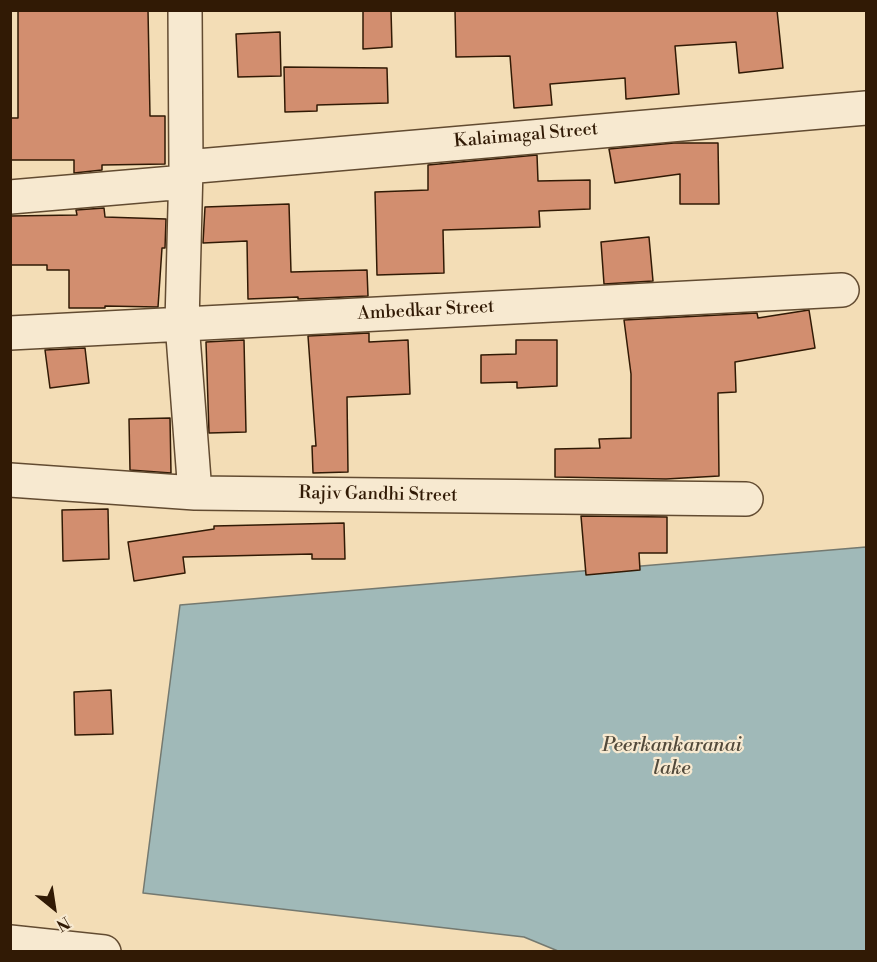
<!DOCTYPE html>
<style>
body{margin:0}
#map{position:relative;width:877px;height:962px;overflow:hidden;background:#f3ddb6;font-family:"Libre Bodoni",serif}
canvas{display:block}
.frame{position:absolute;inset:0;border:12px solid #311a05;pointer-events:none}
.north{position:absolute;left:24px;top:878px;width:60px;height:60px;-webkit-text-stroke:4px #f7e9d0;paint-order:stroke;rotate:150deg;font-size:16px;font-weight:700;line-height:24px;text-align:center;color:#311a05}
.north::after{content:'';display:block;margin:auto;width:21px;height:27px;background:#311a05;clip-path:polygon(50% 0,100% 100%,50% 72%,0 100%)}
</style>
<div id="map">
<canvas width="877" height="962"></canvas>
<div class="frame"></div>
<div class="north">N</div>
</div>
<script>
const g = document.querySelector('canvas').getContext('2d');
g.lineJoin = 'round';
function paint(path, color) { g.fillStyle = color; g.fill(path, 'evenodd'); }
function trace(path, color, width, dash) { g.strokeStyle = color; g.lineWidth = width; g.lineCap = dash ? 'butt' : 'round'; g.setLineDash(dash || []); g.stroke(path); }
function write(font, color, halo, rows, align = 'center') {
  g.font = font + ' "Libre Bodoni",serif'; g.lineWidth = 4.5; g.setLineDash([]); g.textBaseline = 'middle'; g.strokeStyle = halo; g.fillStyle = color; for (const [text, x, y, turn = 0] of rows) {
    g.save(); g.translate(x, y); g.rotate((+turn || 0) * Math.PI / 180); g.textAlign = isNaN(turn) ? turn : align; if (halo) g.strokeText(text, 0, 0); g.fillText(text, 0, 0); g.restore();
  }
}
const water = new Path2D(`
 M 866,547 L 866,951 L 558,951 L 524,937 L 143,893 L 180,605 Z`);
paint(water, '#a0b9b8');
trace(water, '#747970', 1.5);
const building = new Path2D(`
 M 18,10 L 148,10 L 150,116 L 165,116 L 165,164 L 102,165 L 102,170 L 74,173 L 74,160 L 10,160 L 10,118 L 18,118 Z
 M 363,10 L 391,10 L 392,47 L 363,49 Z
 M 455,10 L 777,10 L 783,68 L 739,73 L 736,42 L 675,46 L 679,94 L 626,99 L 625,78 L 550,84 L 552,105 L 514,108 L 510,56 L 456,57 Z
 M 280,32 L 281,76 L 238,77 L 236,34 Z
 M 284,67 L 387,68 L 388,103 L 317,105 L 317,111 L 285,112 Z
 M 674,143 L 718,143 L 719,204 L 680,204 L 680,174 L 615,183 L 609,149 Z
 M 537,155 L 538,181 L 590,180 L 590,209 L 539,211 L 540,227 L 443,230 L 444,273 L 377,275 L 375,192 L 428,190 L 428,165 Z
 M 289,204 L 291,272 L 367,270 L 368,296 L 298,299 L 298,297 L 248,299 L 247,241 L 203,243 L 205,207 Z
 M 104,208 L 105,217 L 166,219 L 165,248 L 162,248 L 158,307 L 105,306 L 105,308 L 69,308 L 69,270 L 47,270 L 47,265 L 10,265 L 10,216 L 77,215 L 76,210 Z
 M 649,237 L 653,281 L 604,284 L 601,242 Z
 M 809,310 L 815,348 L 735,362 L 736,392 L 718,393 L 719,476 L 666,479 L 555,477 L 555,449 L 600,448 L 599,439 L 631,438 L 631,374 L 624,320 L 757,313 L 758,318 Z
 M 369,333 L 369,342 L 408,340 L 410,394 L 347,397 L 348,472 L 313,473 L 312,446 L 316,446 L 308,336 Z
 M 244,340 L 246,432 L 209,433 L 206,342 Z
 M 516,340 L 557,340 L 557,386 L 517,388 L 517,382 L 481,383 L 481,355 L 516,354 Z
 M 85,348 L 89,383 L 50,388 L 45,350 Z
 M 170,418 L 171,473 L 130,470 L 129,419 Z
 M 108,509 L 109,559 L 63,561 L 62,510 Z
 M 581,516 L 667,517 L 667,553 L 639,553 L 640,570 L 586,575 Z
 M 344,523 L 345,559 L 312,559 L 312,554 L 183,557 L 185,573 L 134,581 L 128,542 L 214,529 L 214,526 Z
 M 111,690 L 113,734 L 75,735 L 74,692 Z`);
paint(building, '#d28e6f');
trace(building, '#311a05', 1.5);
const minor = new Path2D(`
 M 185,10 L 186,167 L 182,323 L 195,493
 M 186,167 L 866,108
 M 10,197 L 185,182
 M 10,333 L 842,290
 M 10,480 L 195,493 L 746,499
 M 10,942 L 104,952`);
trace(minor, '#624b31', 36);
trace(minor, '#f7e9d0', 33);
write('18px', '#311a05', '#f7e9d0', [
 ["Kalaimagal Street",526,136,-5],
 ["Ambedkar Street",426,311,-3],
 ["Rajiv Gandhi Street",378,495,1]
]);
write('italic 20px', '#524a3b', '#f7e9d0', [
 ["Peerkankaranai",672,746],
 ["lake",672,769]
]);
</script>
